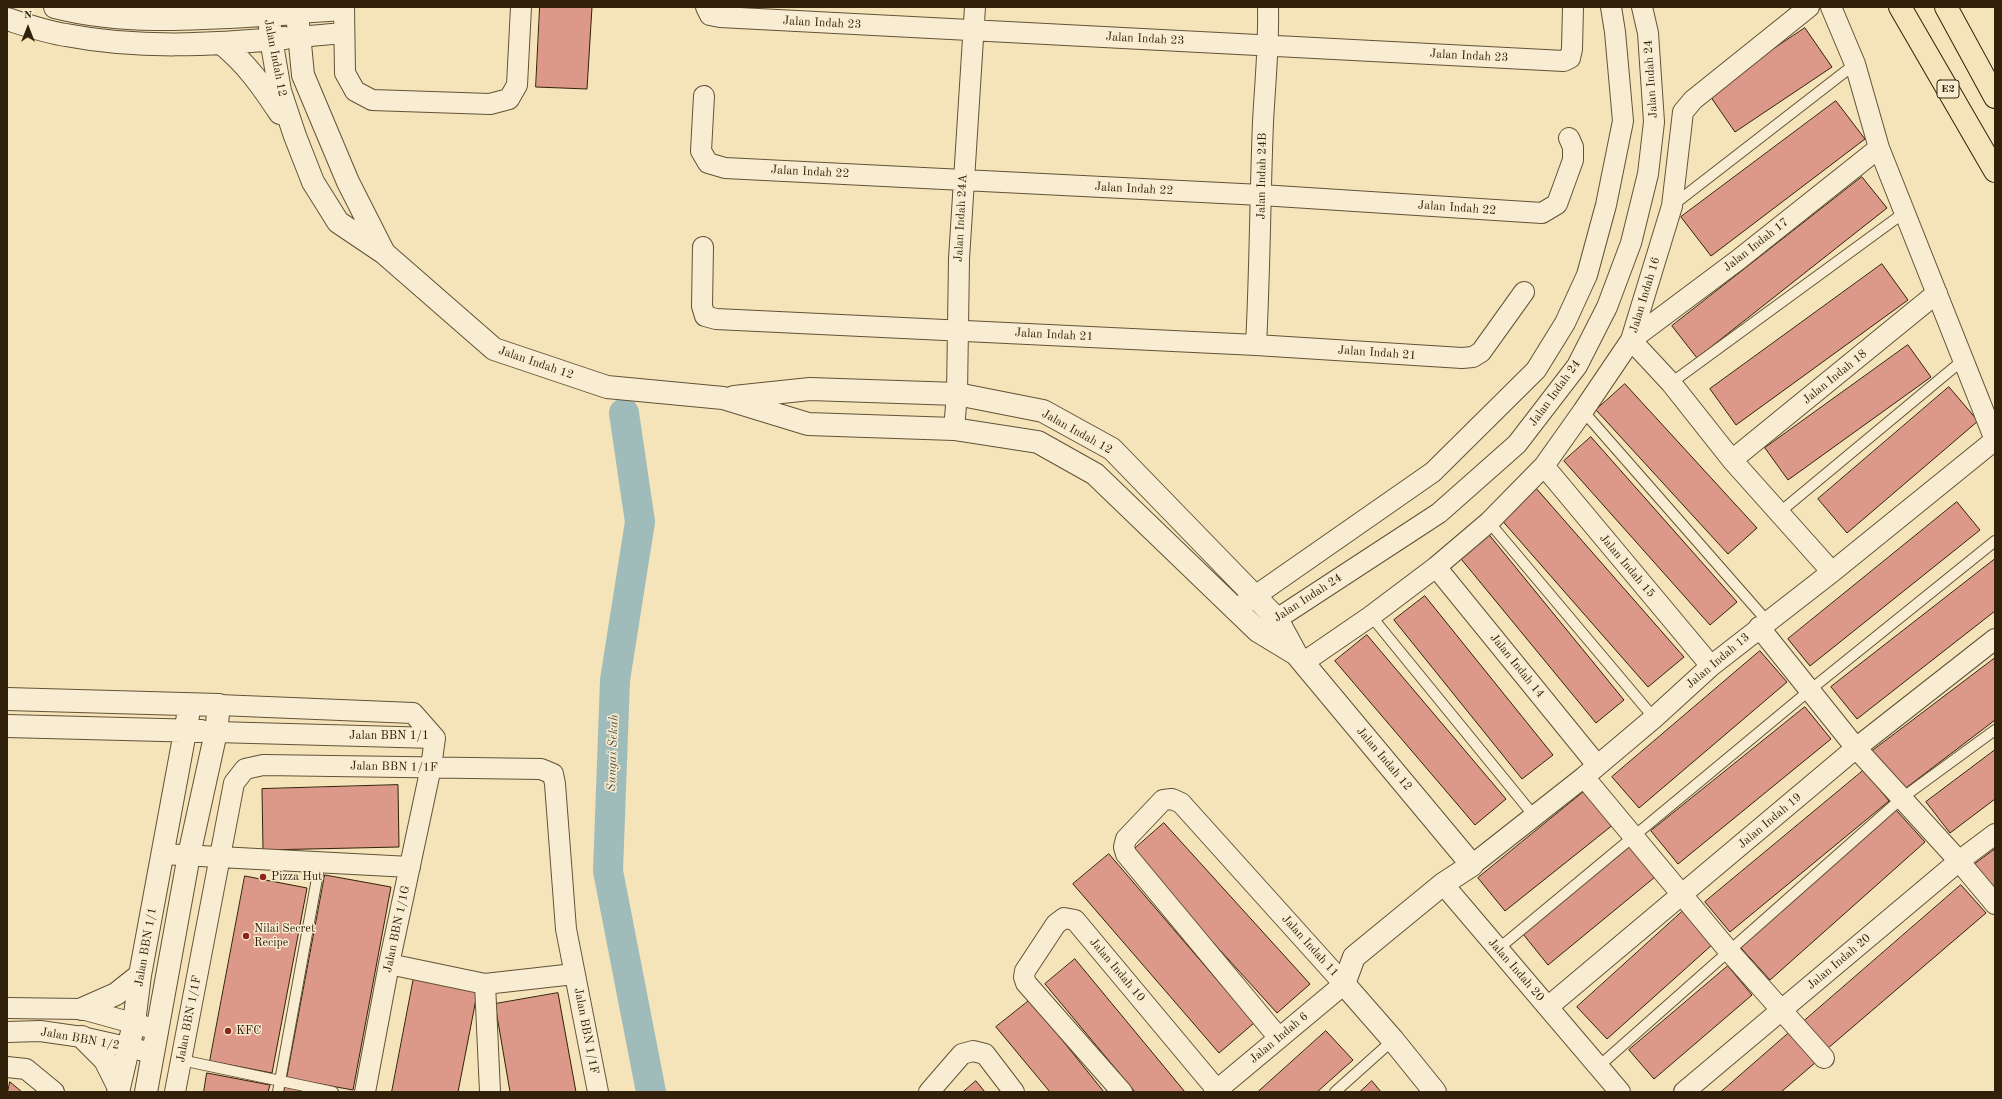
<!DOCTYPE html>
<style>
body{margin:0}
#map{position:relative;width:2002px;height:1099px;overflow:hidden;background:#f5e4b9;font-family:"Old Standard TT",serif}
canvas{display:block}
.frame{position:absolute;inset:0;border:8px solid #32210a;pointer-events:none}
.north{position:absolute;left:8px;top:8px;width:40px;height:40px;-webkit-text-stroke:3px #f8edd2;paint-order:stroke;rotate:0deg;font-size:11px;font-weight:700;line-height:16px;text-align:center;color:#32210a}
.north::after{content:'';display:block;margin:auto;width:14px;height:18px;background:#32210a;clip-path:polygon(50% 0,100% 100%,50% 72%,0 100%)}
</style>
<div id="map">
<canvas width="2002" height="1099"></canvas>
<div class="frame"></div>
<div class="north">N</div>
</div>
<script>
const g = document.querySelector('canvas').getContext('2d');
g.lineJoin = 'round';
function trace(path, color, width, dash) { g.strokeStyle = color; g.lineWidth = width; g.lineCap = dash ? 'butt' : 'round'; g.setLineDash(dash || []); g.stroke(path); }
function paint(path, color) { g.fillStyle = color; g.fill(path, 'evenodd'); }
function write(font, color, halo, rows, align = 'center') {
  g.font = font + ' "Old Standard TT",serif'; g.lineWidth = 3; g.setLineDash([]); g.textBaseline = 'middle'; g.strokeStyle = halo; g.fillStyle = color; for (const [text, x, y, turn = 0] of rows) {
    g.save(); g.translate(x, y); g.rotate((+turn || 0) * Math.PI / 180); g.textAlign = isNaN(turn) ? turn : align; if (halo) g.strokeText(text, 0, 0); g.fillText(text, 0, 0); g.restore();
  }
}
trace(new Path2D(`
 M 624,413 L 640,522 L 615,680 L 608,871 L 651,1092`), '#a0bcba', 30);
const building = new Path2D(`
 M 540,7 L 592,7 L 587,89 L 536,87 Z
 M 1805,28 L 1832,67 L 1735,132 L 1708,93 Z
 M 1836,101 L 1865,139 L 1711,256 L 1681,217 Z
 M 1862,177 L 1887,208 L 1697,358 L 1672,326 Z
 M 1882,264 L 1908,300 L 1736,425 L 1710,389 Z
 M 1908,345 L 1931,377 L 1788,480 L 1765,448 Z
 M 1625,384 L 1757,528 L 1728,554 L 1596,410 Z
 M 1949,387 L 1978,421 L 1847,533 L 1818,499 Z
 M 1591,437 L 1737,602 L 1710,625 L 1564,461 Z
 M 1535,487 L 1684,657 L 1648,687 L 1499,517 Z
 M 1957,502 L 1980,530 L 1810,666 L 1788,639 Z
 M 1486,531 L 1624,700 L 1596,723 L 1457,554 Z
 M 1995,559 L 1995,611 L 1857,719 L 1831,687 Z
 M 1425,596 L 1553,755 L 1522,779 L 1394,620 Z
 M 1367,635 L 1506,799 L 1475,825 L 1335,661 Z
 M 1760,651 L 1787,682 L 1639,808 L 1612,777 Z
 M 1995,658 L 1995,720 L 1902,791 L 1871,752 Z
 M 1805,707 L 1831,739 L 1678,864 L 1651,831 Z
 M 1995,750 L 1995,799 L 1950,833 L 1926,802 Z
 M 1864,770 L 1889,801 L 1730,932 L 1705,902 Z
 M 398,785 L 399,847 L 263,850 L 262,789 Z
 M 1586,790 L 1614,824 L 1505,911 L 1478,878 Z
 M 1896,810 L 1925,842 L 1770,980 L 1741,948 Z
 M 1164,823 L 1310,984 L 1277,1013 L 1131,852 Z
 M 1630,847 L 1655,877 L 1548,965 L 1523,934 Z
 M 1995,849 L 1995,891 L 1975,864 Z
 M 1109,854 L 1254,1023 L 1219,1053 L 1073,884 Z
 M 325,875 L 391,887 L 353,1090 L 287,1078 Z
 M 245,876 L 307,888 L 272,1073 L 210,1061 Z
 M 1961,885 L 1986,913 L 1827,1049 L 1803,1022 Z
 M 1683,911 L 1713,944 L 1607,1039 L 1577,1007 Z
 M 1075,959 L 1185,1092 L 1135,1092 L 1045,984 Z
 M 1728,966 L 1752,995 L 1654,1079 L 1629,1050 Z
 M 414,977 L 478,989 L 458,1092 L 392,1092 Z
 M 558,993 L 576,1092 L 510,1092 L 495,1004 Z
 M 1030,1000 L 1104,1092 L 1050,1092 L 996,1027 Z
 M 1326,1031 L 1353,1060 L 1317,1092 L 1258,1092 Z
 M 1790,1032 L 1816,1062 L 1781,1092 L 1721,1092 Z
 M 207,1073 L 270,1085 L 268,1092 L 204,1092 Z
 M 976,1081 L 985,1092 L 963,1092 Z
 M 1372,1081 L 1381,1092 L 1360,1092 Z
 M 10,1082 L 22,1092 L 8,1092 Z
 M 285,1087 L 313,1092 L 284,1092 Z`);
paint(building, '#dc9889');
trace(building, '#32210a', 1);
const service = new Path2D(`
 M 1673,205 L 1855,64
 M 1671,383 L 1905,212
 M 1583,411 L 1767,621
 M 1780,512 L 1963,360
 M 1489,522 L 1654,718
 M 1371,616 L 1535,817
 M 1498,949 L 1810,690 L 1995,541
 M 181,1060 L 333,1092
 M 1598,1067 L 1902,798 L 1995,730
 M 278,1092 L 320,862
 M 1335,1092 L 1393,1040`);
const minor = new Path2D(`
 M 344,7 L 345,73 L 355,91 L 372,100 L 490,104 L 509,99 L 517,85 L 521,7
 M 706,7 L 710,15 L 720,17 L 1564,61 L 1570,58 L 1572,49 L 1573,7
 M 1831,7 L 1855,64 L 1879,148 L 1995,440
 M 297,13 L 344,10
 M 299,37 L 343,33
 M 704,96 L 701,151 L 708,163 L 725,168 L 1261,195 L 1542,213 L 1557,204 L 1573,160 L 1573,147 L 1569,138
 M 703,247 L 702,306 L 705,316 L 716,319 L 1256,345 L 1462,358 L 1473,357 L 1481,352 L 1524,292
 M 1631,340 L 1738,260 L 1879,148
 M 1631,340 L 1671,383 L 1732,460 L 1832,572
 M 1256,345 C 1260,271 1260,197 1263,122 C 1265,84 1269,46 1268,7
 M 954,429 L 957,394 L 959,259 L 975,7
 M 1732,460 L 1937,293
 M 1544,466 L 1711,666
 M 1436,567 L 1597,765
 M 1235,610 L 1433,472 L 1536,370 L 1565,323 L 1587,275 L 1606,205 L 1623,121 L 1615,32 L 1611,7
 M 1759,627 L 1856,748 L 1959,861 L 1995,904
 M 1263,628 L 1439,513 L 1517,444 L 1577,366 L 1607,307 L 1631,243 L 1648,174 L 1654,122 L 1648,33 L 1642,7
 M 1304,662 L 1371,616 L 1436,567 L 1489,522 L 1544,466 L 1583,411 L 1631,340 L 1672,206 L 1683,112 L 1693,100 L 1809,7
 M 219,705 L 413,713 L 435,738
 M 216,732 L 435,738
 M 1584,777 L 1728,950 L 1824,1058
 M 162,854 L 410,867
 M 1472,865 L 1584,777 L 1654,718 L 1711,666 L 1832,572 L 1995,440
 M 1443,884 L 1620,1092
 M 389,964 L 485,984 L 574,974
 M 485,984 L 490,1092
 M 1549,1006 L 1856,748 L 1995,639
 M 7,1008 L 82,1009 L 158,1030
 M 7,1032 L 40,1031 L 82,1037 L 153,1053
 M 7,1067 L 26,1069 L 54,1092
 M 175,1092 L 234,783 L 245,769 L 263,765 L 541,769 L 553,774 L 555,784 L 566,929 L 598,1092
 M 365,1092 L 389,964 L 431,767 L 435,738
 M 929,1092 L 962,1054 L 973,1051 L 985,1054 L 1014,1092
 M 1122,1092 L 1026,983 L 1024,977 L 1025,971 L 1056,924 L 1064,918 L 1075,920 L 1217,1090
 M 1214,1092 L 1217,1090 L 1344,984 L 1181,803 L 1172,799 L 1163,800 L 1126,839 L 1124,847 L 1126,854 L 1279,1038
 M 1684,1092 L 1959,861 L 1995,834`);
const tertiary = new Path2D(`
 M 55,7 C 134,27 217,17 297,13 L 303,75 L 348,182 L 383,251
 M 269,14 L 271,39 L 280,91 L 295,136 L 313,182 L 338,222 L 384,253 L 494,349 L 607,387 L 723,398 L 808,424 L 954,429 L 1038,442 L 1095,474 L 1258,631 L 1296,654
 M 7,19 C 26,25 46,32 66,35 C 138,49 213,45 285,38
 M 221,43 C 247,64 262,86 280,113
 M 734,397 L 810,389 L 957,394 L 1043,411 L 1112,449 L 1277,619 L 1296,654 L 1472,865 L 1443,884 L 1354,957 L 1344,984 L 1393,1040 L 1435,1092
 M 7,699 L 219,705 L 216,732 L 189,855 L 146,1092
 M 7,726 L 201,731
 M 82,1009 L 116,994 L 140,975
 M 82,1037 L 105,1060 L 119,1088
 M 118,1092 L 134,1023 L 140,975 L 190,705`);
const motorway = new Path2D(`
 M 1900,7 L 1995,171
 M 1946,7 L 1995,97`);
trace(service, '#635236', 12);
trace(minor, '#635236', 22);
trace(tertiary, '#635236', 24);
trace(motorway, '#32210a', 24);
trace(service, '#f8edd2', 10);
trace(minor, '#f8edd2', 20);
trace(tertiary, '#f8edd2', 22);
trace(motorway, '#f5e4b9', 22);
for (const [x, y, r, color] of [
 [263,877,4,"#8f2418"],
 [246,936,4,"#8f2418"],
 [228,1031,4,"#8f2418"]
]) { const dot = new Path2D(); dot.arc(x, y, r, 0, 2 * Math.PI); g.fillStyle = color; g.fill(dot); trace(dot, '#f8edd2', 1.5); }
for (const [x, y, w] of [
 [1948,89,22]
]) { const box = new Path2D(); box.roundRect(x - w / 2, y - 9, w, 18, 3); g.fillStyle = '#f8edd2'; g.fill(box); trace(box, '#32210a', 1); }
write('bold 11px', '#32210a', null, [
 ["E2",1948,89]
]);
write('12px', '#32210a', '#f8edd2', [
 ["Jalan Indah 23",822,23,3],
 ["Jalan Indah 23",1145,39,3],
 ["Jalan Indah 23",1469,56,3],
 ["Jalan Indah 12",275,58,79],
 ["Jalan Indah 24",1651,79,-94],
 ["Jalan Indah 22",810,172,3],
 ["Jalan Indah 24B",1262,176,-89],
 ["Jalan Indah 22",1134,189,3],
 ["Jalan Indah 22",1457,208,4],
 ["Jalan Indah 24A",961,218,-87],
 ["Jalan Indah 17",1756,245,-38],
 ["Jalan Indah 16",1645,295,-73],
 ["Jalan Indah 21",1054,335,3],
 ["Jalan Indah 21",1377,353,4],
 ["Jalan Indah 12",536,363,19],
 ["Jalan Indah 18",1835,377,-39],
 ["Jalan Indah 24",1555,393,-54],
 ["Jalan Indah 12",1077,432,29],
 ["Jalan Indah 15",1627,566,50],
 ["Jalan Indah 24",1308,598,-33],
 ["Jalan Indah 13",1718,661,-40],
 ["Jalan Indah 14",1517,666,51],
 ["Jalan BBN 1/1",389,736],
 ["Jalan Indah 12",1384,759,50],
 ["Jalan BBN 1/1F",394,767,1],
 ["Jalan Indah 19",1770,821,-40],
 ["Jalan BBN 1/1G",397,929,-78],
 ["Jalan Indah 11",1310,946,48],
 ["Jalan BBN 1/1",146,947,-80],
 ["Jalan Indah 20",1839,962,-40],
 ["Jalan Indah 10",1117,970,50],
 ["Jalan Indah 20",1516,970,49],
 ["Jalan BBN 1/1F",189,1019,-79],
 ["Jalan BBN 1/1F",586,1031,79],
 ["Jalan Indah 6",1279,1038,-40],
 ["Jalan BBN 1/2",80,1039,10]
]);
write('12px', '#32210a', '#f8edd2', [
 ["Pizza Hut",271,877],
 ["Nilai Secret",254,929],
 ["Recipe",254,943],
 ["KFC",236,1031]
], 'left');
write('italic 13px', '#53503f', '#f8edd2', [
 ["Sungai Sekah",613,753,-88]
]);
</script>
